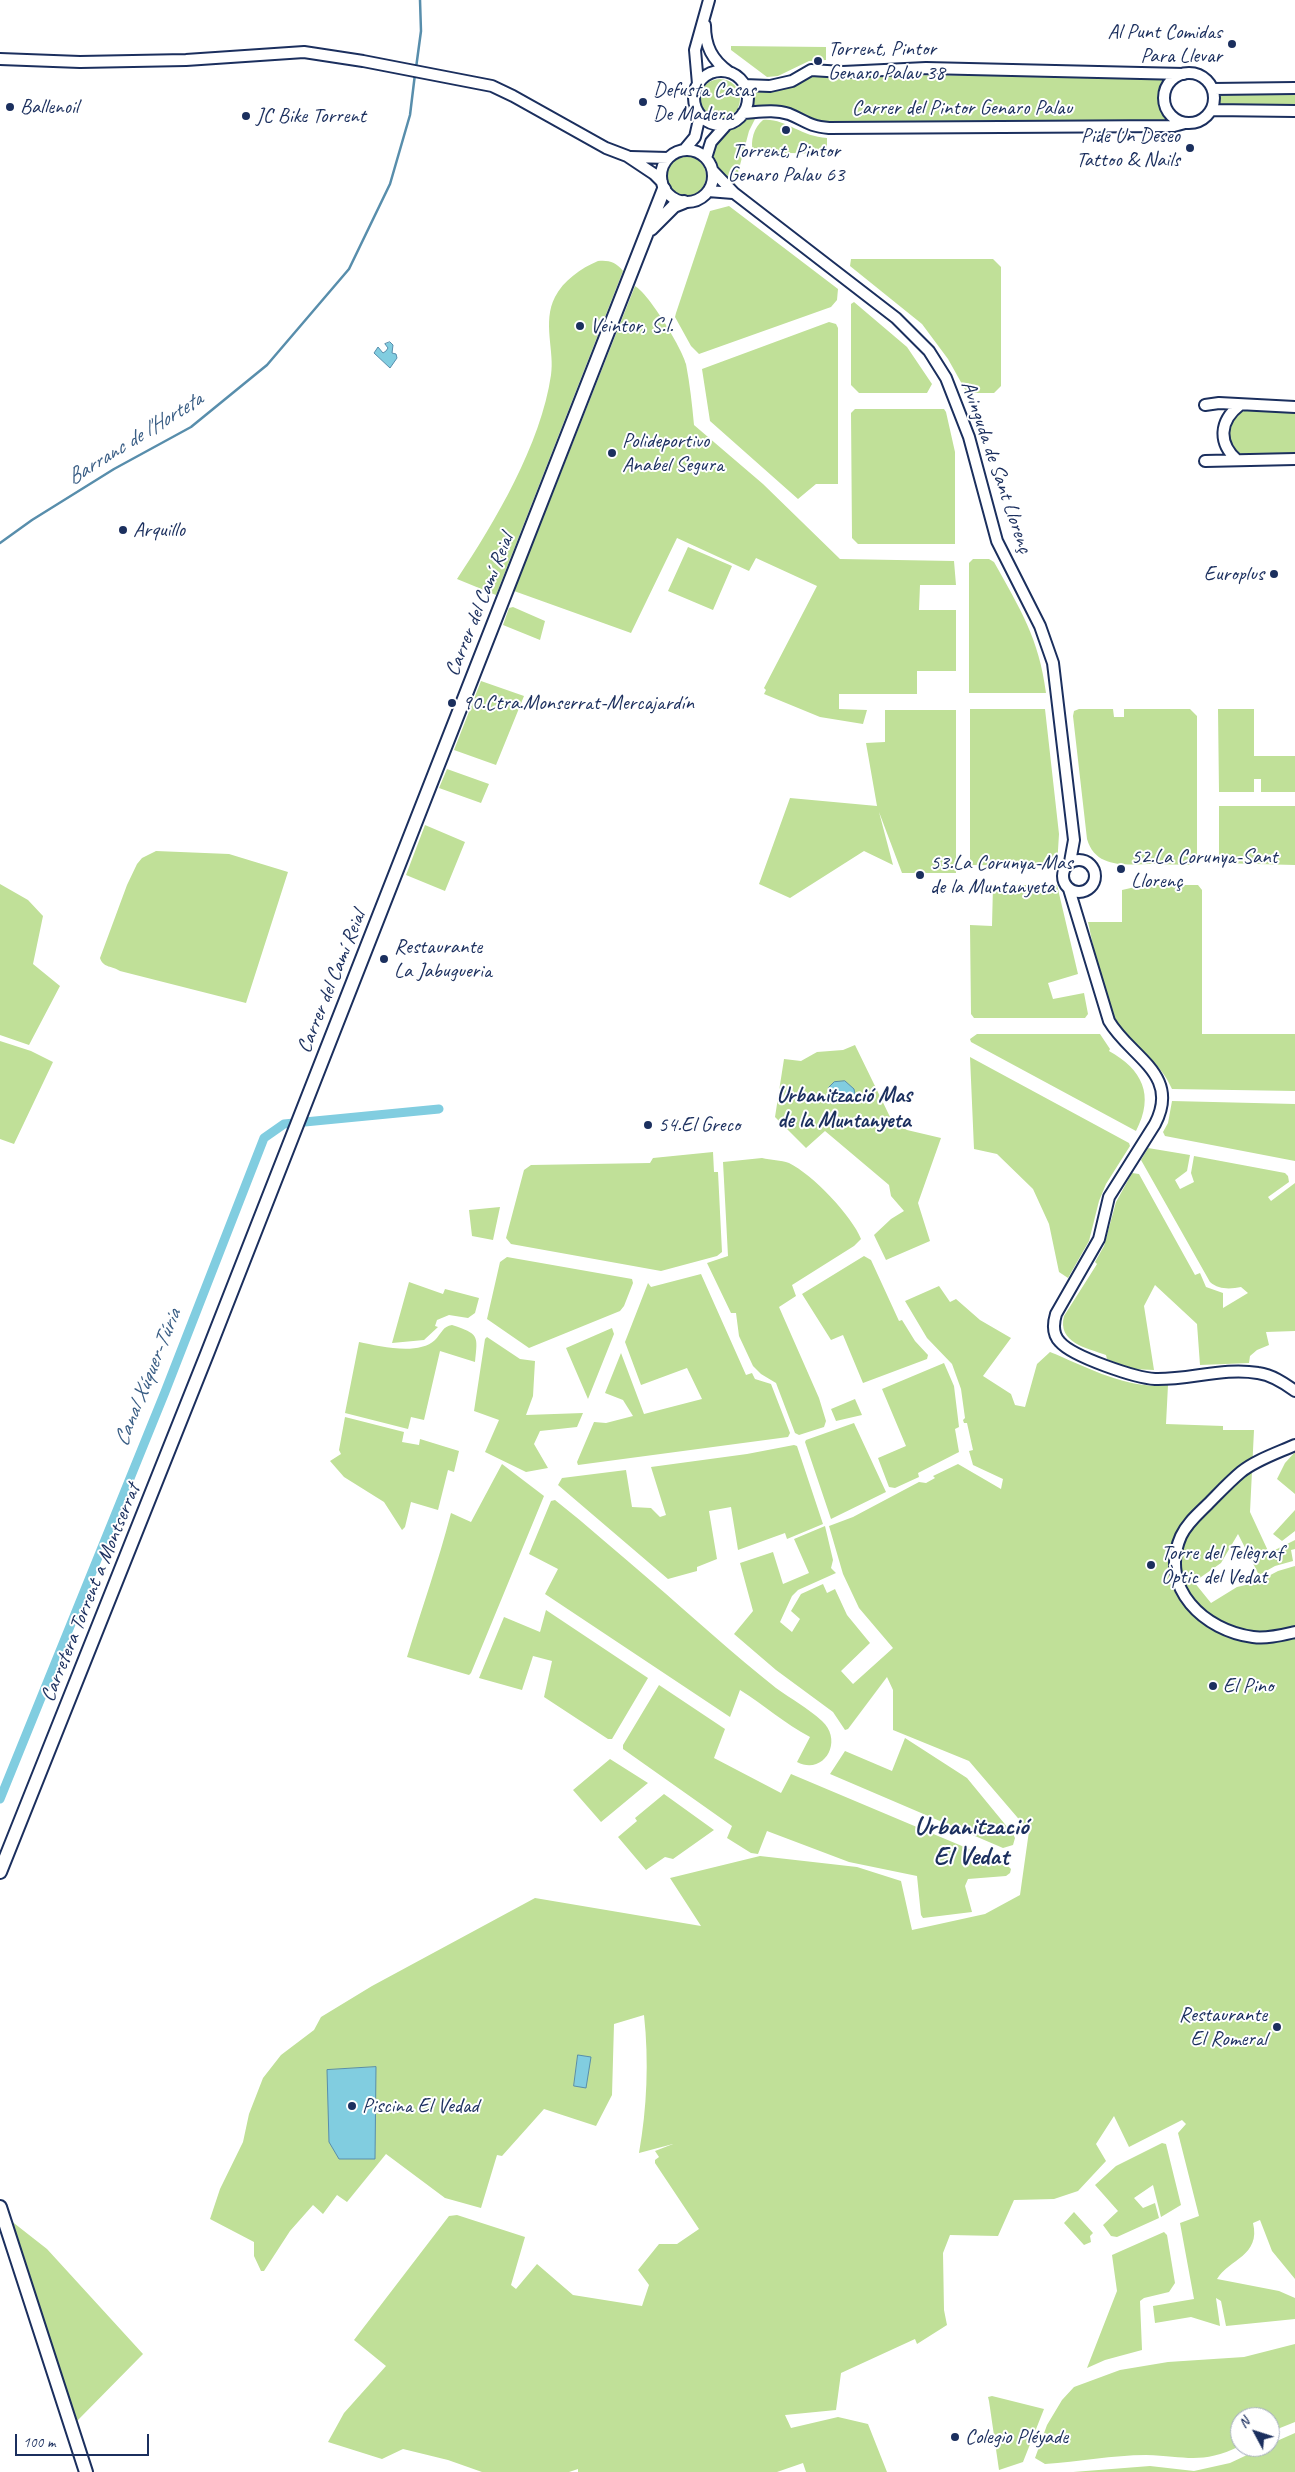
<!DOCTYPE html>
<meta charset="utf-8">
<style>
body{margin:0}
#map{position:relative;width:1295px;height:2472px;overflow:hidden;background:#fff;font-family:Caveat,sans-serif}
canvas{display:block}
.north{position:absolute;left:1230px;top:2407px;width:50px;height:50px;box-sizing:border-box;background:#fff;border:1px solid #a4acbf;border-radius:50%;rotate:310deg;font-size:14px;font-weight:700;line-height:20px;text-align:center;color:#1b2f5e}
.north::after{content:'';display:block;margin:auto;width:18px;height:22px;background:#1b2f5e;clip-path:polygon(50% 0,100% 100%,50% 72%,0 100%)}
.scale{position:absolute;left:15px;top:2434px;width:134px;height:22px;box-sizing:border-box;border:2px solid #1b2f5e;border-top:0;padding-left:6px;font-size:15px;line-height:18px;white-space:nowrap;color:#1b2f5e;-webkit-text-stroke:4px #fff;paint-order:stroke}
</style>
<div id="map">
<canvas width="1295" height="2472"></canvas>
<div class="north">N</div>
<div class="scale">100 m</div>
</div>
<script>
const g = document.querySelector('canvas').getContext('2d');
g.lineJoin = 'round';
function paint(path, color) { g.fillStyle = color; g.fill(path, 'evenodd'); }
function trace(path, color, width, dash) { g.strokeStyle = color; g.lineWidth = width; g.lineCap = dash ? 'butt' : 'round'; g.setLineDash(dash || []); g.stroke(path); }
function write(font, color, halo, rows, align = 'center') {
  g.font = font + ' Caveat,sans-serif'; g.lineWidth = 4; g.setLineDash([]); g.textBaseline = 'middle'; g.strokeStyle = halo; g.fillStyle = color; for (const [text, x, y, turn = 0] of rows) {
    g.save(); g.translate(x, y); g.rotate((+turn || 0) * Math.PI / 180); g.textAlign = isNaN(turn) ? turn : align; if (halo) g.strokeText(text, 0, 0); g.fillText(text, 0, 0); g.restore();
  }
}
paint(new Path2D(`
 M 731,46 L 826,47 L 826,60 L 809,61 L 778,76 L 767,77 L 731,50 Z
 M 813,75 L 1173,76 C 1157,90 1157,109 1173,124 L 823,123 L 751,107 L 752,92 L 780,90 Z
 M700 99a20 20 0 1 1 40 0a20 20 0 1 1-40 0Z
 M 1213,89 L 1295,89 L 1295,109 L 1212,110 L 1214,95 Z
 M 757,115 L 749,131 L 735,184 L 733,185 C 728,180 720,174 717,168 C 703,143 738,121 757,115 Z
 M 763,120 C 785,118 801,137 827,138 L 827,154 L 753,152 C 750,141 754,127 763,120 Z
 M666 176a20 20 0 1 1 40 0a20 20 0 1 1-40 0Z
 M 729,206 L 838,289 L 837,300 L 831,307 L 699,354 L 691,346 L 675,317 L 676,313 L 710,211 Z
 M 851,259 L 993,259 L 1001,267 L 1001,386 L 994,393 L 967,393 L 948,359 L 922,324 L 850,266 Z
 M 598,261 C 609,260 616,262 623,271 L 496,595 L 457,579 C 495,522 541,444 551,375 C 555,352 542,322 555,297 C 563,281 581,268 598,261 Z
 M 635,286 C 649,294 682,348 686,364 C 690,385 692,404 694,425 L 763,484 L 840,559 L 954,561 L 956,585 L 920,585 L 919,610 L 956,610 L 956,671 L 917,671 L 917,694 L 839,694 L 839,709 L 867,710 L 863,724 L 820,717 L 764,694 L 766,690 L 764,688 L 817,586 L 756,558 L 749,571 L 677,538 L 631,633 L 514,591 Z
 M 854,302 L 907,347 L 932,384 L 927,393 L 859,393 L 851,385 L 851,304 Z
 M 829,322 L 836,324 L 838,328 L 838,484 L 816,484 L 798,499 L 710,421 L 702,369 Z
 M 855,409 L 944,409 L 946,412 L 955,452 L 955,544 L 858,544 L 852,538 L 851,413 Z
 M 1246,410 L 1295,413 L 1295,453 L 1276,453 L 1275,456 C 1265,456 1253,458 1243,455 C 1219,447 1228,418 1246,410 Z
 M 688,547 L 732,566 L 713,610 L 668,591 Z
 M 973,559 L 989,559 L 994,562 C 1020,609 1039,638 1046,693 L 969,693 L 969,563 Z
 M 513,607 L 545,621 L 540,640 L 503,625 L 509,608 Z
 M 481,681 L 524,696 L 496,765 L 454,750 Z
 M 970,709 L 1045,709 L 1059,834 L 1057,866 L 970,865 Z
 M 1079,709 L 1113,709 L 1114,717 L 1124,717 L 1124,709 L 1190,709 L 1197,716 L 1197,860 L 1192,865 C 1179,865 1166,864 1154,864 C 1128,864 1096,870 1087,839 L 1073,716 L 1074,711 Z
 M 1218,709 L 1254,709 L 1254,756 L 1295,756 L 1295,792 L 1261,792 L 1261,779 L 1254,779 L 1254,792 L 1219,792 Z
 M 885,710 L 956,710 L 956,873 L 902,873 L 879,812 L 893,865 L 864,851 L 790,898 L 759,884 L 790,798 L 877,806 L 866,743 L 885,742 Z
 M 447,769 L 489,784 L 481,803 L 439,788 Z
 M 1219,806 L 1295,806 L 1295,865 L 1219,863 Z
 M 425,825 L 465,842 L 445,891 L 406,875 Z
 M 156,851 L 229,854 L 288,872 L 246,1003 L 120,971 C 113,966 103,968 100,958 L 127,885 L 137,864 L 142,858 Z
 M 0,884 L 28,900 L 43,916 L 33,964 L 60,986 L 29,1045 L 0,1035 Z
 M 993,885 L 1057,885 L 1078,974 L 1048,983 L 1053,999 L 1084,993 L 1088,1014 L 1085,1018 L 974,1018 L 971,1014 L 970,925 L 992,926 Z
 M 1144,885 L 1198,885 L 1202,890 L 1202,1034 L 1295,1034 L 1295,1091 L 1172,1089 C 1160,1061 1134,1047 1118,1023 C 1103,1002 1094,948 1088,922 L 1122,922 L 1122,890 Z
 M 977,1034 L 1100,1034 L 1110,1049 L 1109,1051 C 1142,1069 1155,1095 1136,1131 L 971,1042 L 970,1039 Z
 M 0,1041 L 31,1051 L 53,1062 L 14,1144 L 0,1139 Z
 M 855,1045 L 892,1121 L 907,1130 L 941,1138 L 918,1203 L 930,1241 L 886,1260 L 874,1235 L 891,1219 L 904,1211 L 891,1196 L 889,1185 L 825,1131 L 806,1148 L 775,1117 L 784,1059 L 801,1061 L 817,1052 L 843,1050 Z
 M 970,1057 L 1129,1143 L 1130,1146 L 1106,1184 L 1099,1201 L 1089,1241 L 1068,1278 L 1059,1272 L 1049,1224 L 1033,1189 L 997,1154 L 974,1149 Z
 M 1172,1101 L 1295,1104 L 1295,1161 L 1165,1136 L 1163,1132 L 1168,1123 Z
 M 1148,1148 L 1190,1155 L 1187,1171 L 1175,1180 L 1180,1189 L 1194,1182 L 1191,1173 L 1194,1156 L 1285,1173 L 1288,1176 L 1289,1182 L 1268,1197 L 1271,1201 L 1295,1183 L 1295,1331 L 1266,1332 L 1269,1345 L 1257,1350 L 1250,1356 L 1249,1363 L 1200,1365 L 1197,1324 L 1155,1285 L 1144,1306 L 1154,1370 L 1131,1369 L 1107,1359 L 1106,1355 C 1087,1348 1057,1343 1064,1316 L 1097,1264 L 1095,1262 L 1104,1246 L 1116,1202 L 1132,1173 L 1139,1174 L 1195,1275 L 1200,1273 L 1206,1287 L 1223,1293 L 1223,1308 L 1248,1293 L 1241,1287 C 1231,1289 1219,1290 1210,1282 L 1141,1160 Z
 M 713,1152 L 714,1172 L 718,1172 L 722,1252 L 717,1256 L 661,1271 L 511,1244 L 506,1238 L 524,1170 L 531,1165 L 650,1163 L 653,1158 Z
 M 762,1158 C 771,1160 781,1160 789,1163 C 812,1174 852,1216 861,1239 L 854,1246 L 792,1285 L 796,1296 L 779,1307 L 819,1398 L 826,1421 L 824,1427 L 799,1435 L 795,1433 L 776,1383 L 761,1374 L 753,1366 L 739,1336 L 736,1313 L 731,1313 L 707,1263 L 728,1256 L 723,1162 Z
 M 500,1207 L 493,1240 L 472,1236 L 469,1210 Z
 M 864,1256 L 871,1260 L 899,1321 L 902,1320 L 915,1341 L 928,1355 L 927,1359 L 863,1383 L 843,1335 L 831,1340 L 802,1294 Z
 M 507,1257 L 632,1279 L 633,1283 L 624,1306 L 620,1311 L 529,1348 L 487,1319 L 500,1262 Z
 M 701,1274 L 746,1375 L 752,1373 L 755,1379 L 771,1384 L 790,1433 L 788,1437 L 578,1465 L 577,1462 L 594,1422 L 606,1423 L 633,1416 L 623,1400 L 605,1393 L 621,1353 L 644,1414 L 702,1399 L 687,1368 L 641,1385 L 625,1342 L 648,1283 L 651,1287 Z
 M 409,1282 L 443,1294 L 445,1289 L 479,1298 L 475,1313 L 468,1318 L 449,1315 L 437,1320 L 435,1326 L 438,1327 L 424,1340 L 392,1343 Z
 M 939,1286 L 950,1302 L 956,1299 L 980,1320 L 1011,1338 L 983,1376 L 1011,1394 L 1015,1405 L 1025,1407 L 1037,1364 L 1050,1352 C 1087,1367 1127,1390 1168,1385 L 1166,1424 L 1223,1426 L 1223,1430 L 1254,1430 L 1250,1512 L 1269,1553 L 1295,1540 L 1295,1549 L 1291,1550 L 1293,1561 L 1275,1566 L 1259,1575 L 1261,1580 L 1278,1571 L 1295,1566 L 1295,2279 L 1272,2251 L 1260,2220 L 1253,2223 C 1261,2256 1229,2259 1217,2279 L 1279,2291 L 1295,2298 L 1295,2319 L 1226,2326 L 1221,2301 L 1216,2298 L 1220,2326 L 1191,2317 L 1155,2323 L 1153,2306 L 1194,2299 L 1180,2223 L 1199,2216 L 1178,2133 L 1186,2124 L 1182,2120 L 1129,2147 L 1114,2116 L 1096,2144 L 1106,2161 L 1078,2191 L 1054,2199 L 1014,2200 L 998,2236 L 950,2235 L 943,2253 L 944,2310 L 947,2325 L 917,2344 L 915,2339 L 841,2373 L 836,2410 L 785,2415 L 791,2428 L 838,2417 L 868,2424 L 887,2472 L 806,2472 L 803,2463 L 777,2472 L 578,2472 L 578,2469 L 569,2472 L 482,2472 L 448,2460 L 403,2449 L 382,2459 L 328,2442 L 344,2413 L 386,2366 L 354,2340 L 449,2216 L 457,2215 L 525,2237 L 511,2285 L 516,2289 L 537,2264 L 573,2295 L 642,2306 L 649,2285 L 638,2270 L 659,2244 L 677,2244 L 699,2229 L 655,2163 L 655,2160 L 659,2157 L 655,2151 L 673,2144 L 639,2153 C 647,2108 649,2061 644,2015 L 614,2024 L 612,2095 L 596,2126 L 544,2109 L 502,2156 L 497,2155 L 481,2208 L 445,2198 L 386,2154 L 347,2202 L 337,2195 L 323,2214 L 313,2205 L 290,2231 L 264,2271 L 261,2271 L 254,2256 L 254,2242 L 210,2219 L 220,2189 L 243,2142 L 249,2114 L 263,2078 L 281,2055 L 314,2030 L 321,2017 L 372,1986 L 535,1898 L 701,1926 L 670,1878 L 760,1856 L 857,1867 L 901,1881 L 912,1930 L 985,1914 L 1020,1895 L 1029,1831 L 969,1761 L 893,1730 L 893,1690 L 887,1677 L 848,1729 L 845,1730 L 833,1712 L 776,1670 L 734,1634 L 753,1611 L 740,1563 L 773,1552 L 783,1584 L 809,1573 L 794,1539 L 825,1526 L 833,1560 L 831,1568 L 836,1573 L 798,1590 L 792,1596 L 780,1622 L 792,1632 L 800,1619 L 791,1611 L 801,1594 L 823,1584 L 827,1593 L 835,1589 L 847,1615 L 870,1643 L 841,1671 L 853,1684 L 893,1648 L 859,1608 L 843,1574 L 829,1526 L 853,1517 L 919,1482 L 926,1483 L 935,1478 L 933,1476 L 958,1464 L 1001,1489 L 1003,1479 L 973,1465 L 969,1451 L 973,1450 L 967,1423 L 964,1423 L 963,1420 L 965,1418 L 961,1389 L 952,1364 L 927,1338 L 905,1301 ZM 1238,1534 L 1259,1575 L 1250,1584 L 1237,1587 L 1211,1603 L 1194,1582 L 1221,1563 Z
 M 452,1325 C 479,1334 478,1335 475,1362 L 440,1351 L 424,1420 L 411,1417 L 408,1429 L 345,1413 L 359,1342 C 379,1346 418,1356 435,1340 C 441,1334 443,1326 452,1325 Z
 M 612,1328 L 614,1334 L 588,1399 L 566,1348 Z
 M 487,1337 L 520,1359 L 535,1361 L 533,1396 L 526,1415 L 583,1413 L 577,1427 L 540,1431 L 534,1444 L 548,1468 L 526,1472 L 485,1452 L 499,1420 L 474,1411 L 485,1339 Z
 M 944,1363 L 954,1386 L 959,1427 L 955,1429 L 959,1452 L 918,1473 L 919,1477 L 895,1488 L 889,1487 L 878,1458 L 906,1446 L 882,1389 Z
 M 855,1399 L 862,1415 L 836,1421 L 831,1409 Z
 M 345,1417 L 404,1432 L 402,1442 L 419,1445 L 420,1439 L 459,1451 L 454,1472 L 448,1470 L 438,1510 L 411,1502 L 405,1527 L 402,1530 L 384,1502 L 344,1477 L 330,1461 L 341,1454 L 339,1450 Z
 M 854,1423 L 886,1492 L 831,1519 L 805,1442 L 806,1440 Z
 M 794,1445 L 797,1446 L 823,1524 L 787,1539 L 785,1533 L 738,1550 L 731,1507 L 709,1511 L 717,1559 L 697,1567 L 697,1571 L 668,1579 L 558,1485 L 562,1478 L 626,1470 L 632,1507 L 651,1508 L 660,1517 L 666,1515 L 651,1467 L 747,1454 Z
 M 1295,1452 L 1295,1494 L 1277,1479 L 1285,1463 Z
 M 502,1464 L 544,1496 L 471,1673 L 469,1675 L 407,1657 C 422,1608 438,1563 451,1513 L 471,1522 Z
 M 555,1500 C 588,1526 619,1554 651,1581 C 693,1617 733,1654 776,1688 C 791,1699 808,1708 822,1721 C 844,1741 824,1776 797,1762 L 810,1737 C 785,1724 764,1705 740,1690 L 730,1717 L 545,1594 L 558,1569 L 529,1554 L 551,1501 Z
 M 1295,1510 L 1295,1531 L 1282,1541 L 1273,1534 Z
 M 546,1610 L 648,1678 L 612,1739 L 608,1739 L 544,1697 L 552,1661 L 533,1656 L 522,1690 L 479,1678 L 504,1617 L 540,1632 Z
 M 659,1685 L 725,1729 L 714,1758 L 781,1793 L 791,1774 L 1007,1865 L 1011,1869 L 1010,1873 L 1006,1876 L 968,1879 L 965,1886 L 972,1912 L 923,1918 L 921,1915 L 917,1876 L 849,1862 L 767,1831 L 758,1854 L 751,1853 L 727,1838 L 732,1826 L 623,1749 L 623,1745 Z
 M 905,1738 L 967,1778 L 1013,1834 L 1015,1838 L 1013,1845 L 1003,1848 L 830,1774 L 845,1751 L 892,1771 Z
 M 610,1759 L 648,1783 L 601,1822 L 573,1790 Z
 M 664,1794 L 714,1830 L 673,1859 L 665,1857 L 646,1870 L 618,1837 L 637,1821 L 635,1818 Z
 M 1162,2143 L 1166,2144 L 1181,2205 L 1161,2217 L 1153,2185 L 1134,2198 L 1143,2208 L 1155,2203 L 1159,2218 L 1117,2237 L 1111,2236 L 1103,2225 L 1118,2211 L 1095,2185 L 1116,2166 Z
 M 1074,2212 L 1093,2233 L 1090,2236 L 1091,2242 L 1084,2245 L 1064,2223 Z
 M 10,2220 L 47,2249 L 143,2354 L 77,2421 Z
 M 1164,2232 L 1167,2235 L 1175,2283 L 1169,2292 L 1144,2298 L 1140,2301 L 1142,2350 L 1105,2360 L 1087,2368 L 1117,2291 L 1112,2255 Z
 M 1295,2344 L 1295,2422 L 1270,2432 L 1270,2417 L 1240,2417 L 1240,2446 C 1201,2465 1186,2456 1146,2455 C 1113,2455 1078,2462 1045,2464 L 1035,2458 L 1047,2425 L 1062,2400 L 1074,2387 L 1120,2370 L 1168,2362 L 1244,2357 Z
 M 992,2396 L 1044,2409 L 1023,2462 L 999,2470 L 989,2401 L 988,2397 Z
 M 1295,2433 L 1295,2472 L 1073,2472 L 1150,2466 L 1194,2471 L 1230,2463 L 1264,2447 L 1270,2447 L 1270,2444 Z`), '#c0e098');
const water = new Path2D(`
 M 390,342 L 393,345 L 392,353 L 396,354 L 397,358 L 390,368 L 374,353 L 378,347 L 383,353 L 386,351 L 388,348 L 385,344 Z
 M 845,1081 L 854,1089 L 856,1101 L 836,1096 L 834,1090 L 828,1088 L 834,1082 Z
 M 578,2055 L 591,2057 L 586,2088 L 574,2086 Z
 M 376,2067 L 375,2159 L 339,2159 L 329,2142 L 327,2070 Z`);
paint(water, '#81cde0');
trace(water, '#588eac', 1);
trace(new Path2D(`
 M 416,68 L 421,31 L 420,0
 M 0,543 L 32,520 L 114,469 L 191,427 L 267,365 L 349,269 L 390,184 L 410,115 L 415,74`), '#588eac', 2.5);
trace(new Path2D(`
 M 0,1799 L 165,1392 L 264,1138 L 284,1124 L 439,1109`), '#81cde0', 9);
const minor = new Path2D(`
 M 705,25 C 705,46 712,60 729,72
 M 0,59 L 80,62 L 186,60 L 304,52 L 363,61 L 492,86 L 513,96 L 606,148 L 627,156 L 654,174 L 662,182
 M694 98a27 27 0 1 1 54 0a27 27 0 1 1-54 0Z
 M1164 98a25 25 0 1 1 50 0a25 25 0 1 1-50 0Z
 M 698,84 L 695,50 L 709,0
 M 744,85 L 770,86 L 792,81 L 811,70 L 843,72 L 926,68 L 1184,74
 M 1213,89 L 1295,88
 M 1212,110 L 1295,111
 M 743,113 C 759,112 774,109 789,114 C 806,121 808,126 829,128 L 1174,126 L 1185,123
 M 685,149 L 695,137 L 700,115
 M661 176a26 26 0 1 1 52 0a26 26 0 1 1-52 0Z
 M 631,157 L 668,158
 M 706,158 L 711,142 L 727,124
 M 713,171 L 734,193 L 896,318 L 929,351 L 946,378 L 969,437 L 997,541 L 1040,626 L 1053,663 L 1074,840 L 1070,862
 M 708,191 L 733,193
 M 1205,405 L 1219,403 L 1295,407
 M 1237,460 C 1218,443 1219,421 1240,405
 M 1205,461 L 1295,459
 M1063 876a16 16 0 1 1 32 0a16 16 0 1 1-32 0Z
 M 1069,889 L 1109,1021 C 1130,1057 1181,1074 1155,1124 L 1109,1197 L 1099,1239 L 1056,1314 C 1053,1324 1052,1334 1060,1342 C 1073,1357 1136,1378 1155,1379 C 1189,1380 1224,1367 1258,1373 C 1272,1375 1283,1382 1295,1391
 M 1295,1445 C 1277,1453 1256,1460 1241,1472 C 1229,1482 1218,1494 1208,1504 C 1198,1514 1187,1523 1181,1536 C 1158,1588 1205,1631 1253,1637 C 1267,1639 1282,1635 1295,1632`);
const major = new Path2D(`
 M 651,229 L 674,206 L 684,202
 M 0,1872 L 207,1354 L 664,189
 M 0,2207 L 86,2472`);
trace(minor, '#1b2f5e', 14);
trace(major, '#1b2f5e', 16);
trace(minor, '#fff', 10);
trace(major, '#fff', 12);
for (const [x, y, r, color] of [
 [1232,44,5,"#1b2f5e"],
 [818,61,5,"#1b2f5e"],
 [643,102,5,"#1b2f5e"],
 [10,107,5,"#1b2f5e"],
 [246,116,5,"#1b2f5e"],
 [786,130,5,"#1b2f5e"],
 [1190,148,5,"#1b2f5e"],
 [580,326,5,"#1b2f5e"],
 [612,453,5,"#1b2f5e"],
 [123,530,5,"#1b2f5e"],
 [1274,574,5,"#1b2f5e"],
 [452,703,5,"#1b2f5e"],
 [1121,869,5,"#1b2f5e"],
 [920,875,5,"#1b2f5e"],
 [384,959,5,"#1b2f5e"],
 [648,1125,5,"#1b2f5e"],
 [1151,1565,5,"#1b2f5e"],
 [1213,1686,5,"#1b2f5e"],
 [1277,2027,5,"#1b2f5e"],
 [352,2106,5,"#1b2f5e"],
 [955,2437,5,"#1b2f5e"]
]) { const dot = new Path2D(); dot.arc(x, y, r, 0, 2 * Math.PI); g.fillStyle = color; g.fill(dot); trace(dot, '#fff', 2); }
write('21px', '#1b2f5e', '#fff', [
 ["Al Punt Comidas",1222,32,"right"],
 ["Para Llevar",1222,56,"right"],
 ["Torrent, Pintor",828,49],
 ["Genaro Palau 38",828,73],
 ["Defusta Casas",653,90],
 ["De Madera",653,114],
 ["Ballenoil",20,107],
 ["JC Bike Torrent",256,116],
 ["Pide Un Deseo",1180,136,"right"],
 ["Tattoo & Nails",1180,160,"right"],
 ["Torrent, Pintor",786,151,"center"],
 ["Genaro Palau 63",786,175,"center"],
 ["Veintor, S.l.",590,326],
 ["Polideportivo",622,441],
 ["Anabel Segura",622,465],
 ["Arquillo",133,530],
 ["Europlus",1264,574,"right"],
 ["90.Ctra.Monserrat-Mercajardín",462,703],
 ["52.La Corunya-Sant",1131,857],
 ["Llorenç",1131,881],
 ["53.La Corunya-Mas",930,863],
 ["de la Muntanyeta",930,887],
 ["Restaurante",394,947],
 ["La Jabugueria",394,971],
 ["54.El Greco",658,1125],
 ["Torre del Telègraf",1161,1553],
 ["Òptic del Vedat",1161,1577],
 ["El Pino",1223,1686],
 ["Restaurante",1267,2015,"right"],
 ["El Romeral",1267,2039,"right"],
 ["Piscina El Vedad",362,2106],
 ["Colegio Pléyade",965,2437]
], 'left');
write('21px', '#1b2f5e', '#fff', [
 ["Carrer del Pintor Genaro Palau",962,108],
 ["Avinguda de Sant Llorenç",996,467,71],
 ["Carrer del Camí Reial",480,605,-68],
 ["Carrer del Camí Reial",332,982,-68],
 ["Carretera Torrent a Montserrat",91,1593,-68]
]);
write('italic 22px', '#3a5e85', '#fff', [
 ["Barranc de l'Horteta",135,439,-32],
 ["Canal Xúquer-Túria",148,1378,-68]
]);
write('bold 22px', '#1b2f5e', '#fff', [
 ["Urbanització Mas",844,1096],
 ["de la Muntanyeta",844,1121]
]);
write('bold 26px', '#1b2f5e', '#fff', [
 ["Urbanització",971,1827],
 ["El Vedat",971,1857]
]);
</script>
